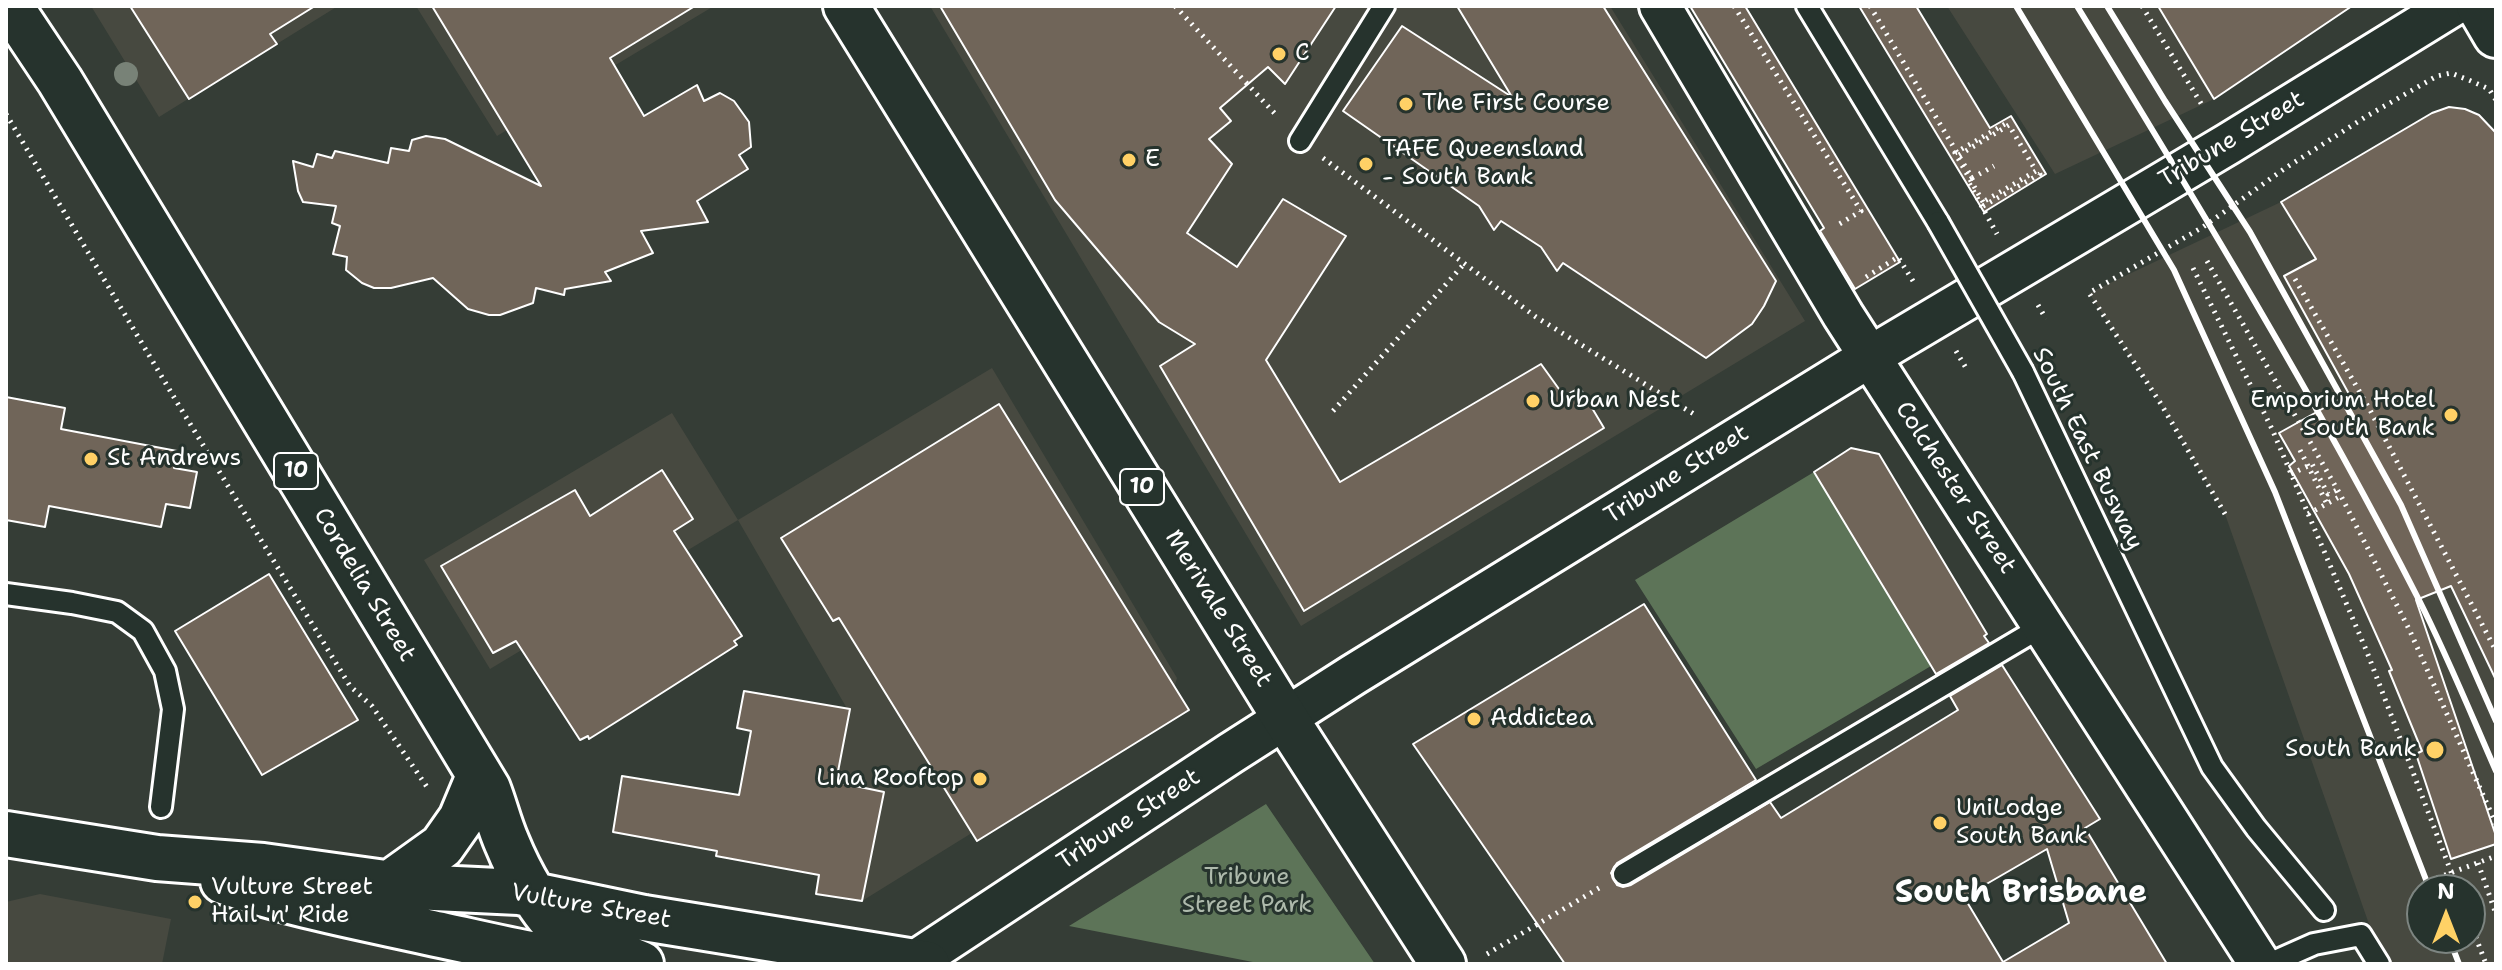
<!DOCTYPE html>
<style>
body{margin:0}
#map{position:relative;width:2502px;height:970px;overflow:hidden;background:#353d36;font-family:"Shantell Sans",sans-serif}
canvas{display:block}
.frame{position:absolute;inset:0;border:8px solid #fff;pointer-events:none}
.north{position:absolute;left:2406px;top:874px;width:80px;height:80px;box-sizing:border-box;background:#26332d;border:2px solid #7d8581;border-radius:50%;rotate:0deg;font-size:22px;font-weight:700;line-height:32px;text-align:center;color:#fff}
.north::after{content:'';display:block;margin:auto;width:28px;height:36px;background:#ffd166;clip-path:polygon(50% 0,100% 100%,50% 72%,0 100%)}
</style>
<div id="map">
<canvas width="2502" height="970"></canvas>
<div class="frame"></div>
<div class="north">N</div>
</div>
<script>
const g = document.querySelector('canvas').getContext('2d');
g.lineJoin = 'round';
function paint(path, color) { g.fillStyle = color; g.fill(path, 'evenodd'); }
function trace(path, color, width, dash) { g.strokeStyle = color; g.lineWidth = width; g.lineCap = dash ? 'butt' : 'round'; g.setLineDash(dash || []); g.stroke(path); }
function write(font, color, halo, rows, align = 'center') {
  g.font = font + ' "Shantell Sans",sans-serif'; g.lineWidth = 6; g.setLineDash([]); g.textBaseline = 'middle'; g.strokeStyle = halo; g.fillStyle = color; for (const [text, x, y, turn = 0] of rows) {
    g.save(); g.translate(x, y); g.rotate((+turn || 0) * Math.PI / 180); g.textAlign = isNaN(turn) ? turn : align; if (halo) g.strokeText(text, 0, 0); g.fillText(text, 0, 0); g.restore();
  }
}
paint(new Path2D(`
 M 91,6 L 338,6 L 159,117 Z
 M 416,6 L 714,6 L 497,136 Z
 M 930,6 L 1610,6 L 1805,321 L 1301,626 Z
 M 1947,6 L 2158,6 L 2214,99 L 2055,174 Z
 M 2281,202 L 2496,570 L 2496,964 L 2383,964 L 2225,514 L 2161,404 L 2089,293 ZM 2422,890 L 2470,890 L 2470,938 L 2422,938 Z
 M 992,368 L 1177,678 L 1167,712 L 862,901 L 816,894 L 849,712 L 738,520 L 490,669 L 424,560 L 672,413 L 738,520 Z
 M 40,894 L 171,919 L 162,964 L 6,964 L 6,902 Z`), '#474940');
paint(new Path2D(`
 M 1814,472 L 1931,666 L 1756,769 L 1635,580 Z
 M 1266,804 L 1375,964 L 1263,964 L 1069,926 Z`), '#5d7458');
const building = new Path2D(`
 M 130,6 L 315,6 L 270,34 L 277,44 L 189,99 Z
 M 432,6 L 695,6 L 610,58 L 644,116 L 697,85 L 704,101 L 720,93 L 734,101 L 749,122 L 751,147 L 739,155 L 748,169 L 697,201 L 708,222 L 641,231 L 653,253 L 605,272 L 611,281 L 565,289 L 564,295 L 536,288 L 533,303 L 500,315 L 489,315 L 468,309 L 433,278 L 391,288 L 374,288 L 362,283 L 346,270 L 347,257 L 333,254 L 340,226 L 332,223 L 336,206 L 303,202 L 298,191 L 293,161 L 313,167 L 317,154 L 332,158 L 335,151 L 388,163 L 391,148 L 409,151 L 412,140 L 426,136 L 445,139 L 541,186 Z
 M 940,6 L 1336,6 L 1285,84 L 1268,67 L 1220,108 L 1231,121 L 1209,139 L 1232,164 L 1187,233 L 1237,267 L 1283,199 L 1346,236 L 1266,360 L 1340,482 L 1541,364 L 1564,396 L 1580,388 L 1604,428 L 1304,611 L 1160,366 L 1195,344 L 1159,322 L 1055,200 Z
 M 1457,6 L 1603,6 L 1776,281 L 1764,306 L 1752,324 L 1706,358 L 1563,263 L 1557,271 L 1541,247 L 1501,221 L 1494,230 L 1479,206 L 1343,111 L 1402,26 L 1512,97 Z
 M 1690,6 L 1745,6 L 1900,262 L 1855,289 L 1820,231 L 1824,228 Z
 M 1859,6 L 1916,6 L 1990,128 L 2011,116 L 2046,174 L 1984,212 Z
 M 2158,6 L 2352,6 L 2214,99 Z
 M 2449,107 L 2465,109 L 2479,115 L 2496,133 L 2496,680 L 2451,586 L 2416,600 L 2496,836 L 2496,844 L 2451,859 L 2416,754 L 2422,751 L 2389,671 L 2392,670 L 2349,574 L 2289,466 L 2295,461 L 2279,433 L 2349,394 L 2284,276 L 2316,259 L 2281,202 L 2432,113 Z
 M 6,397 L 65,408 L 61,429 L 177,451 L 174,468 L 197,472 L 190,508 L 166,504 L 161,527 L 49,506 L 45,527 L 6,520 Z
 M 999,404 L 1189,710 L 977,841 L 839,618 L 833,621 L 781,538 Z
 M 1851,448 L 1879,454 L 1987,634 L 1984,636 L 1989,643 L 1936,674 L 1814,472 Z
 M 662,470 L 693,519 L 674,531 L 742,636 L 734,641 L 737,645 L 632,712 L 589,739 L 588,736 L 580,740 L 516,641 L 493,653 L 441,566 L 575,490 L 590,516 Z
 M 269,574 L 358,720 L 262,775 L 175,631 Z
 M 1644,604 L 1756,780 L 1617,863 L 1611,873 L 1617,885 L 1623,887 L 1631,885 L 1770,802 L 1781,818 L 1958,710 L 1950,696 L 2002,665 L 2100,819 L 2085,828 L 2167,964 L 1565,964 L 1413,744 ZM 2047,849 L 2069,923 L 2003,962 L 1964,897 Z
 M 744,691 L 850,709 L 836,782 L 884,792 L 862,901 L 816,894 L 819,875 L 716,856 L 717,851 L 613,832 L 622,776 L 739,795 L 751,731 L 737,728 Z`);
paint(building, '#706559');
trace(building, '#fff', 2);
const service = new Path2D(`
 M 1807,6 L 1938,222
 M 1300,141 L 1384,6
 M 2023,372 L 2212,767 L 2256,828 L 2324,910
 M 6,594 L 72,603 L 117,612 L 143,631 L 165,671 L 173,709 L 161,807
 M 1624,874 L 2043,626
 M 2269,964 L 2314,944 L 2361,935 L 2379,964`);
const minor = new Path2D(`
 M 1660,6 L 1843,315 L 2260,964
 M 914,962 L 1231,753 L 1353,675 L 1871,356 L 2228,144 L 2452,6`);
const tertiary = new Path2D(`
 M 2479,6 L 2496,35`);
const primary = new Path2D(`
 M 10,6 L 60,81 L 488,789 C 495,807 499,825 507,843 C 518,870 541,914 564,932 L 641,964
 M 846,6 L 1285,718 L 1443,964
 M 6,834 L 157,858 L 263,866 L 414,887 L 519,892 L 644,918 L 927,964
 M 223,881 C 290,904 359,917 427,932 C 485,944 544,960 603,964
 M 389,884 L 442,846 L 461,819 L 479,776`);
trace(service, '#fff', 26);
trace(minor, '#fff', 46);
trace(tertiary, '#fff', 50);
trace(primary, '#fff', 50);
trace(new Path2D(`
 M 1175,6 L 1278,117
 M 1734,6 L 1861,211 L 1836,226
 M 1870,6 L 1972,178 L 1994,166
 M 2142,6 L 2202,105
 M 6,114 L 175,399 L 350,686 L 372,706 L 427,787
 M 1959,155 L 2009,125 L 2036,171 L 1983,202
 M 1323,158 L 1536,317 L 1697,416
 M 1972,178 L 1968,181 L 1997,234
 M 1983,206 L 2040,174 L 2038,169
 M 2207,261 L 2341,496 L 2409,629 L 2496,824
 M 2193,268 L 2272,429 L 2367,652 L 2458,890
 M 1866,277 L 1898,257 L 1913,281
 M 2295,279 L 2370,410 L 2496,651
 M 2038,305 L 2046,319
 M 1956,351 L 1966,368
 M 1333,411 L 1464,264
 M 2300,450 L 2327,504
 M 2291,474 L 2312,464 L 2328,494 L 2337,490
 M 2225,514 L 2161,404 L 2089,293 L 2203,227 L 2284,169 L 2367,116 L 2437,76 L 2451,73 L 2471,81 L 2489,89 L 2496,100
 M 2308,514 L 2341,496
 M 2478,863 L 2496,914
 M 2437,878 L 2496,856
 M 2470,922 L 2486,964
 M 1487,954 L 1599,888`), '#fff', 5, [2, 6]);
trace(service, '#26332d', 20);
trace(minor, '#26332d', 40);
trace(tertiary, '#26332d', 44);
trace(primary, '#26332d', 44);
trace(new Path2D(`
 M 2016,6 L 2174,270 L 2275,492 L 2430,890
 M 2077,6 C 2196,201 2315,396 2419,600 C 2447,655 2471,714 2496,771
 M 2107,6 L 2165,101 L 2250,232 L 2401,505 L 2496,721
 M 2449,938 L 2459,964`), '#fff', 6);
const serviceBridge = new Path2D(`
 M 1938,222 L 2023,372`);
trace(serviceBridge, '#fff', 26, []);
trace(new Path2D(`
 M 1983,202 L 1955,153 L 2010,121`), '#fff', 5, [2, 6]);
trace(serviceBridge, '#26332d', 20);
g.fillStyle = '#788277';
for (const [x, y] of [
 [126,74]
]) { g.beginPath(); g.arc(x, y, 12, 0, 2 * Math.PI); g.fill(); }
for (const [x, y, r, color] of [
 [1279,54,8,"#ffd166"],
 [1406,104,8,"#ffd166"],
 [1129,160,8,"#ffd166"],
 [1366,164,8,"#ffd166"],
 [1533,401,8,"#ffd166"],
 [2451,415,8,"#ffd166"],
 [91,459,8,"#ffd166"],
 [1474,719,8,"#ffd166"],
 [2435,750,10,"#ffd166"],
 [980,779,8,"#ffd166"],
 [1940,823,8,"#ffd166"],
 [195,902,8,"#ffd166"]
]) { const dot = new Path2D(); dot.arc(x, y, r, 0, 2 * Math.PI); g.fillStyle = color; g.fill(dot); trace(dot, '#26332d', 3); }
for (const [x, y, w] of [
 [296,471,44],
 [1142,487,44]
]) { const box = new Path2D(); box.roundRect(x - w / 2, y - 18, w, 36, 6); g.fillStyle = '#26332d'; g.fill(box); trace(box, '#fff', 2); }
write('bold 22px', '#fff', null, [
 ["10",296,471],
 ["10",1142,487]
]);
write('24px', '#fff', '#26332d', [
 ["C",1295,54],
 ["The First Course",1422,104],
 ["TAFE Queensland",1382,150],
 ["- South Bank",1382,178],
 ["E",1145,160],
 ["Urban Nest",1549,401],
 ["Emporium Hotel",2435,401,"right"],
 ["South Bank",2435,429,"right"],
 ["St Andrews",107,459],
 ["Addictea",1490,719],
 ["South Bank",2417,750,"right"],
 ["Lina Rooftop",964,779,"right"],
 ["UniLodge",1956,809],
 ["South Bank",1956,837],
 ["Vulture Street",211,888],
 ["Hail 'n' Ride",211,916]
], 'left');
write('24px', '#fff', '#26332d', [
 ["Tribune Street",2232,140,-31],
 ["South East Busway",2087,449,64],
 ["Tribune Street",1677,475,-32],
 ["Colchester Street",1955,488,57],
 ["Cordelia Street",364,585,59],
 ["Merivale Street",1218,609,58],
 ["Tribune Street",1129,820,-33],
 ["Vulture Street",591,907,10]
]);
write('24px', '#aebaac', '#26332d', [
 ["Tribune",1247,878],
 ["Street Park",1247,906]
]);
write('bold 32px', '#fff', '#26332d', [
 ["South Brisbane",2021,894]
]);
</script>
